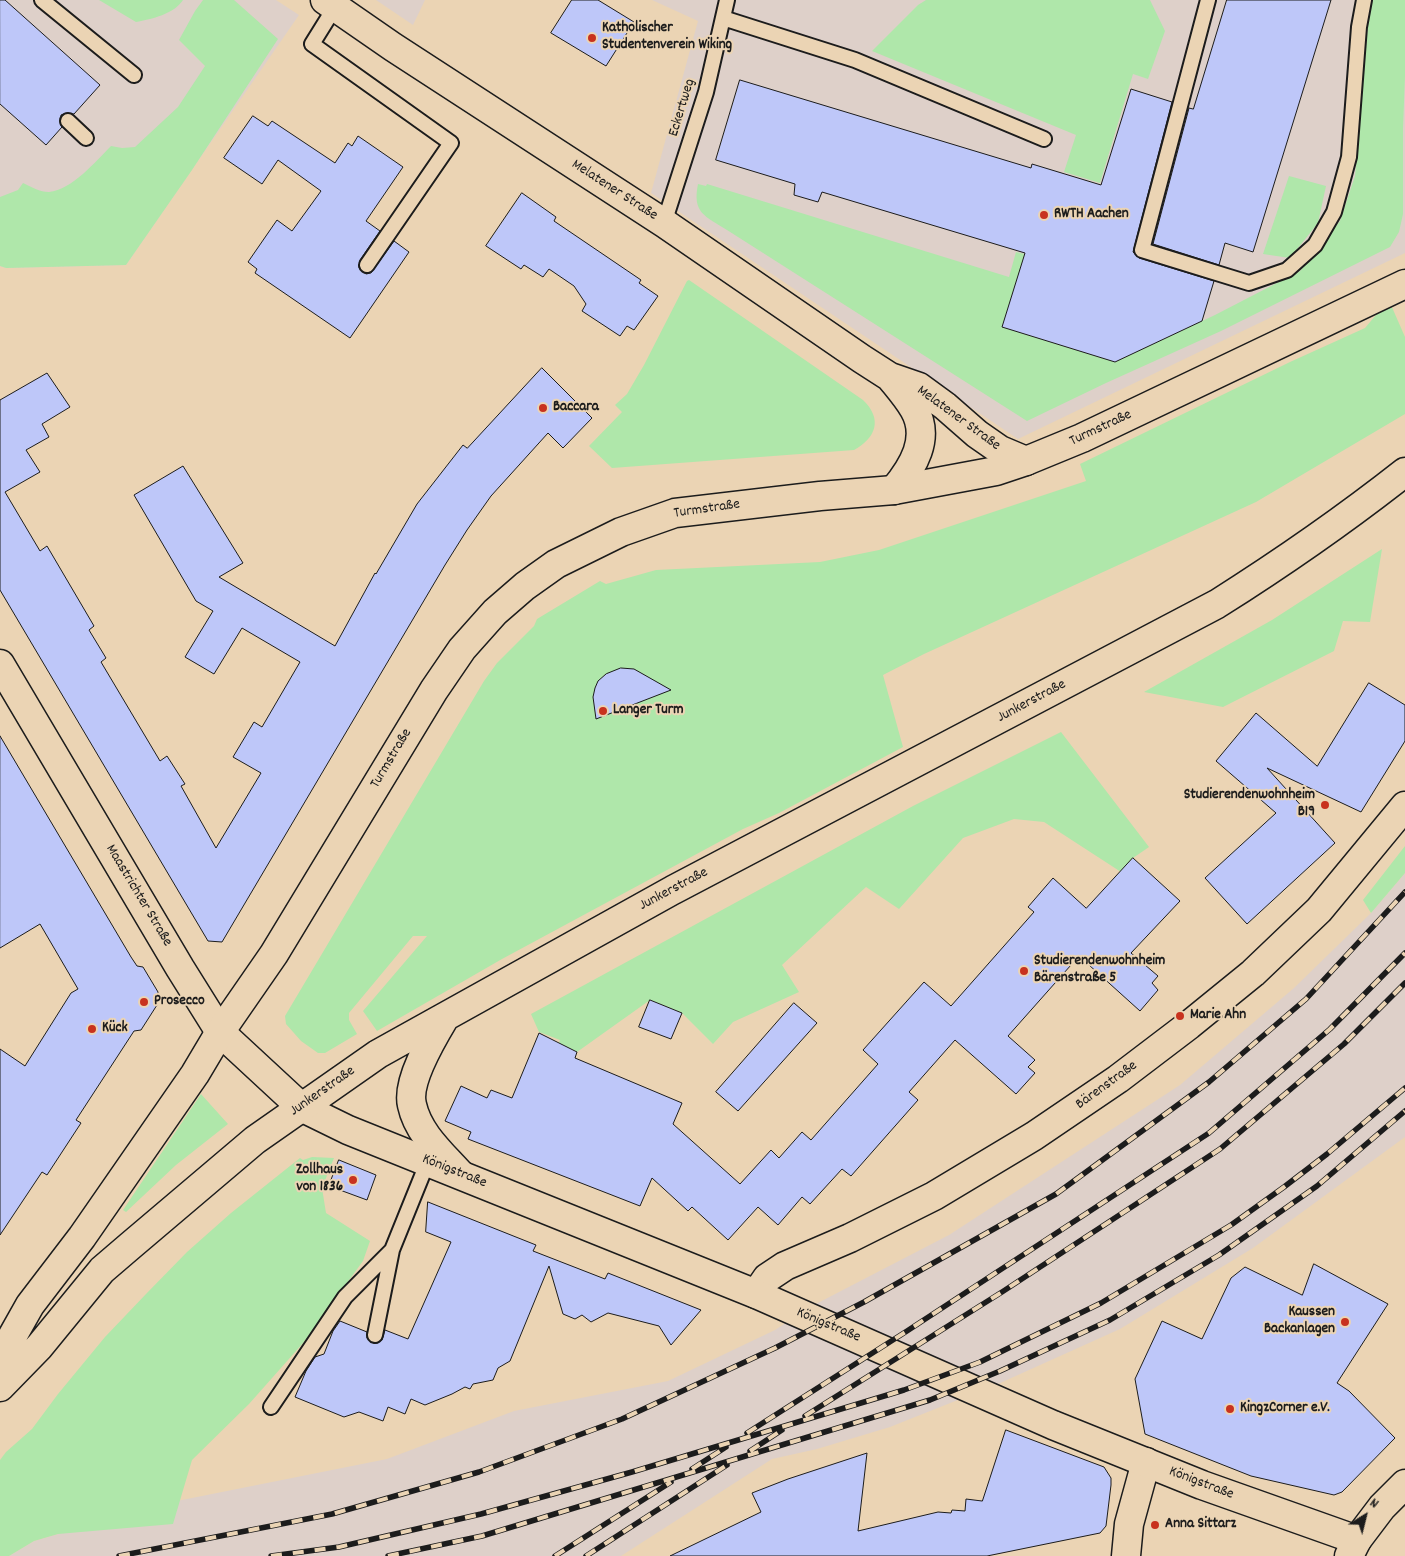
<!DOCTYPE html>
<meta charset="utf-8">
<style>
body{margin:0}
#map{position:relative;width:1405px;height:1556px;overflow:hidden;background:#ebd4b4;font-family:Dekko,sans-serif}
canvas{display:block}
.north{position:absolute;left:1340px;top:1491px;width:50px;height:50px;-webkit-text-stroke:4px #ebd4b4;paint-order:stroke;rotate:36deg;font-size:14px;font-weight:700;line-height:20px;text-align:center;color:#1c1c1c}
.north::after{content:'';display:block;margin:auto;width:18px;height:22px;background:#1c1c1c;clip-path:polygon(50% 0,100% 100%,50% 72%,0 100%)}
</style>
<div id="map">
<canvas width="1405" height="1556"></canvas>
<div class="north">N</div>
</div>
<script>
const g = document.querySelector('canvas').getContext('2d');
g.lineJoin = 'round';
function paint(path, color) { g.fillStyle = color; g.fill(path, 'evenodd'); }
function trace(path, color, width, dash) { g.strokeStyle = color; g.lineWidth = width; g.lineCap = dash ? 'butt' : 'round'; g.setLineDash(dash || []); g.stroke(path); }
function write(font, color, halo, rows, align = 'center') {
  g.font = font + ' Dekko,sans-serif'; g.lineWidth = 4; g.setLineDash([]); g.textBaseline = 'middle'; g.strokeStyle = halo; g.fillStyle = color; for (const [text, x, y, turn = 0] of rows) {
    g.save(); g.translate(x, y); g.rotate((+turn || 0) * Math.PI / 180); g.textAlign = isNaN(turn) ? turn : align; if (halo) g.strokeText(text, 0, 0); g.fillText(text, 0, 0); g.restore();
  }
}
paint(new Path2D(`
 M 0,0 L 276,0 L 299,15 L 126,265 L 6,268 L 0,266 Z
 M 376,0 L 425,0 L 413,25 Z
 M 652,0 L 1405,0 L 1405,253 L 1018,439 L 651,193 L 698,21 Z
 M 1405,873 L 1405,1137 L 1253,1248 L 1120,1329 L 998,1384 L 890,1427 L 817,1449 L 772,1459 L 621,1556 L 9,1556 L 34,1541 L 157,1505 L 387,1459 L 514,1411 L 668,1381 L 775,1330 L 812,1306 L 949,1235 L 1180,1085 L 1294,988 L 1371,913 Z`), '#ded0c9');
paint(new Path2D(`
 M 99,0 L 183,0 C 174,14 152,19 136,22 Z
 M 203,0 L 234,0 L 278,39 L 192,170 L 126,265 L 6,268 L 0,266 L 0,197 L 18,190 L 23,183 C 31,187 40,192 49,192 C 72,190 96,161 111,146 L 122,148 L 135,147 L 178,107 L 205,66 L 179,40 L 195,11 Z
 M 926,0 L 1150,0 L 1165,31 L 1148,79 L 1133,74 L 1100,183 L 1064,172 L 1076,135 L 872,51 L 918,5 Z
 M 1372,0 L 1405,0 L 1405,76 L 1403,128 L 1403,214 L 1399,232 L 1390,247 L 1221,331 L 1106,383 L 1027,421 L 727,230 C 705,216 692,213 698,184 L 706,186 L 707,184 L 1009,277 L 1016,252 L 1025,254 L 1002,327 L 1115,362 L 1215,315 L 1300,271 L 1340,221 L 1355,176 L 1368,24 Z
 M 1289,176 L 1326,186 L 1318,223 L 1290,258 L 1263,254 Z
 M 689,280 L 863,400 C 883,419 876,438 854,450 L 612,468 L 589,446 L 622,412 L 615,405 L 627,394 L 644,365 L 687,281 Z
 M 1391,305 L 1405,337 L 1405,414 L 1256,502 L 924,654 L 883,675 L 903,747 L 779,813 L 743,829 L 502,959 L 377,1031 L 363,1011 L 427,936 L 413,936 L 349,1013 L 349,1020 L 357,1034 L 325,1053 L 318,1053 L 301,1041 L 286,1024 L 285,1016 L 484,681 L 497,663 L 534,626 L 537,619 L 600,581 L 606,584 L 656,570 L 820,562 L 879,550 L 1086,481 L 1080,464 L 1290,362 L 1365,328 L 1381,309 Z
 M 1382,549 L 1370,622 L 1343,621 L 1334,651 L 1223,707 L 1144,692 L 1272,620 Z
 M 1061,732 L 1149,847 L 1133,858 L 1121,872 L 1044,822 L 1014,819 L 963,838 L 899,909 L 866,887 L 782,965 L 799,992 L 733,1022 L 713,1044 L 682,1013 L 650,1000 L 577,1052 L 559,1043 L 560,1040 L 539,1032 L 531,1014 L 913,806 Z
 M 1405,846 L 1405,873 L 1371,913 L 1363,900 Z
 M 201,1094 L 228,1124 L 176,1165 L 126,1212 L 123,1210 Z
 M 312,1157 L 334,1158 L 322,1188 L 326,1213 L 370,1241 L 363,1261 L 304,1342 L 249,1404 L 192,1460 L 173,1524 L 58,1534 L 34,1541 L 9,1556 L 0,1556 L 0,1460 L 6,1452 L 32,1429 L 58,1394 L 105,1337 L 146,1294 L 187,1252 L 231,1213 L 300,1158 L 303,1160 Z`), '#afe7aa');
const building = new Path2D(`
 M 0,0 L 5,0 L 100,85 L 74,114 L 66,113 L 61,115 L 60,123 L 62,127 L 46,145 L 0,104 Z
 M 572,0 L 598,0 L 634,22 L 606,66 L 551,33 Z
 M 1227,0 L 1331,0 L 1253,252 L 1225,243 L 1219,265 L 1153,244 L 1189,108 L 1193,109 Z
 M 740,80 L 1031,168 L 1032,164 L 1101,185 L 1131,89 L 1172,102 L 1133,252 L 1139,258 L 1214,281 L 1202,321 L 1115,362 L 1002,327 L 1025,253 L 822,192 L 818,202 L 794,195 L 795,184 L 716,160 Z
 M 253,116 L 268,126 L 272,121 L 335,163 L 348,143 L 352,146 L 358,136 L 403,167 L 366,221 L 380,231 L 360,260 L 359,268 L 366,274 L 371,273 L 394,241 L 409,252 L 350,338 L 255,273 L 257,269 L 248,262 L 277,220 L 292,231 L 321,191 L 278,160 L 262,184 L 224,158 Z
 M 522,193 L 556,217 L 554,221 L 641,280 L 639,283 L 658,296 L 634,330 L 627,326 L 620,336 L 582,311 L 586,304 L 574,286 L 549,269 L 543,277 L 524,265 L 521,269 L 486,246 Z
 M 542,368 L 592,418 L 563,448 L 548,433 L 491,496 L 467,530 L 445,565 L 222,942 L 208,941 L 0,590 L 0,400 L 47,373 L 70,407 L 42,424 L 49,437 L 26,450 L 40,472 L 5,492 L 40,551 L 47,546 L 94,626 L 89,630 L 106,658 L 101,662 L 160,761 L 167,756 L 185,784 L 181,786 L 216,848 L 261,773 L 233,757 L 254,722 L 262,727 L 300,662 L 242,628 L 214,674 L 185,657 L 213,611 L 196,601 L 134,495 L 183,466 L 243,563 L 219,577 L 335,646 L 375,573 L 376,574 L 417,504 L 463,445 L 467,448 Z
 M 621,668 L 634,669 L 671,690 L 596,719 L 593,697 L 595,688 L 598,681 L 606,674 Z
 M 1369,683 L 1405,705 L 1405,741 L 1361,812 L 1267,768 L 1335,843 L 1247,924 L 1205,878 L 1276,813 L 1216,761 L 1256,713 L 1317,766 Z
 M 0,736 L 131,957 L 137,966 L 143,967 L 158,992 L 157,1005 L 141,1030 L 134,1031 L 76,1120 L 81,1123 L 47,1175 L 42,1172 L 0,1235 L 0,1049 L 25,1066 L 71,993 L 78,989 L 40,924 L 0,948 Z
 M 1133,858 L 1180,901 L 1131,953 L 1158,976 L 1152,983 L 1158,990 L 1140,1011 L 1079,956 L 1008,1036 L 1035,1060 L 1028,1067 L 1035,1073 L 1016,1094 L 955,1040 L 909,1092 L 918,1100 L 851,1176 L 842,1169 L 810,1204 L 802,1197 L 778,1225 L 758,1207 L 728,1240 L 692,1207 L 688,1211 L 652,1178 L 640,1206 L 468,1139 L 471,1132 L 445,1121 L 461,1086 L 487,1098 L 491,1090 L 512,1098 L 539,1033 L 577,1052 L 575,1058 L 682,1103 L 673,1124 L 740,1184 L 771,1150 L 779,1158 L 802,1132 L 811,1140 L 878,1064 L 863,1050 L 924,982 L 951,1006 L 1034,912 L 1028,907 L 1053,878 L 1086,908 Z
 M 650,1000 L 682,1013 L 671,1039 L 639,1027 Z
 M 794,1003 L 817,1023 L 738,1111 L 716,1092 Z
 M 339,1160 L 376,1175 L 367,1200 L 329,1186 Z
 M 428,1202 L 536,1245 L 533,1251 L 605,1279 L 608,1273 L 701,1310 L 671,1345 L 659,1326 L 608,1313 L 591,1322 L 582,1315 L 575,1319 L 563,1314 L 549,1266 L 510,1361 L 498,1368 L 493,1380 L 473,1384 L 470,1389 L 465,1387 L 452,1394 L 425,1405 L 411,1399 L 405,1414 L 388,1407 L 383,1421 L 359,1412 L 344,1417 L 295,1397 L 306,1371 L 315,1357 L 324,1354 L 333,1331 L 340,1321 L 367,1332 L 367,1338 L 373,1343 L 377,1343 L 382,1340 L 385,1330 L 408,1339 L 451,1242 L 426,1232 Z
 M 1314,1264 L 1388,1304 L 1337,1383 L 1349,1391 L 1395,1438 L 1342,1492 L 1334,1495 L 1251,1476 L 1145,1434 L 1135,1379 L 1162,1321 L 1202,1339 L 1231,1278 L 1245,1267 L 1302,1295 Z
 M 1006,1430 L 1104,1467 L 1111,1478 L 1111,1485 L 1106,1526 L 1100,1533 L 987,1556 L 670,1556 L 761,1512 L 752,1493 L 788,1479 L 867,1453 L 858,1531 L 938,1512 L 951,1513 L 952,1510 L 965,1511 L 966,1499 L 982,1501 Z`);
paint(building, '#bec7f9');
trace(building, '#1c1c1c', 1);
const service = new Path2D(`
 M 42,0 L 134,75
 M 1208,0 L 1142,250 L 1249,283 L 1287,270 L 1315,245 L 1334,212 L 1349,157 L 1359,27 L 1364,0
 M 335,7 L 312,44 L 451,143 L 367,265
 M 723,18 L 855,60 L 1044,139
 M 68,121 L 86,138
 M 664,223 L 706,92 L 727,0
 M 375,1335 L 392,1250 L 428,1161
 M 271,1407 L 345,1297 L 392,1250`);
const minor = new Path2D(`
 M 325,0 L 393,47 L 664,223 L 862,359 L 890,377 L 919,387 L 945,406 L 977,434 L 1000,450 L 1026,461
 M 890,377 C 898,387 907,397 914,409 C 931,438 913,467 894,490
 M 0,664 L 180,968 L 220,1032
 M 756,1294 L 767,1278 L 785,1266 L 850,1238 L 934,1196 L 1034,1136 L 1118,1079 L 1189,1025 L 1253,973 L 1319,910 L 1405,806
 M 1357,1540 L 1382,1507 L 1405,1484
 M 1126,1556 L 1129,1524 L 1146,1462`);
const tertiary = new Path2D(`
 M 220,1032 L 301,1107 L 348,1130 L 756,1294 L 1053,1425 L 1202,1485 L 1357,1540 L 1349,1556`);
const primary = new Path2D(`
 M 445,1017 C 433,1037 406,1081 412,1105 C 418,1133 441,1153 460,1174
 M 0,1367 L 4,1351 L 30,1305 L 82,1237 L 195,1074 L 220,1032 L 274,954 L 434,690 L 462,649 L 495,612 L 525,586 L 556,564 L 621,532 L 675,513 L 820,496 L 894,490 L 996,471 L 1026,461 L 1082,438 L 1405,284
 M 0,1387 L 39,1347 L 102,1270 L 130,1246 L 255,1140 L 378,1054 L 673,890 L 1217,604 C 1282,563 1344,520 1405,472`);
trace(service, '#1c1c1c', 18);
trace(minor, '#1c1c1c', 31);
trace(tertiary, '#1c1c1c', 31);
trace(primary, '#1c1c1c', 31);
trace(service, '#ebd4b4', 14);
trace(minor, '#ebd4b4', 28);
trace(tertiary, '#ebd4b4', 28);
trace(primary, '#ebd4b4', 28);
const rail = new Path2D(`
 M 805,1416 L 1002,1292 L 1220,1149 L 1344,1044 L 1405,983
 M 747,1433 L 907,1331 L 1209,1133 L 1330,1029 L 1405,953
 M 750,1451 L 782,1430
 M 692,1469 L 726,1447
 M 119,1556 L 332,1514 L 479,1472 L 622,1419 L 775,1348 L 864,1302 L 1056,1194 L 1209,1082 L 1306,999 L 1405,892
 M 271,1556 L 339,1547 L 481,1514 L 632,1472 L 904,1390 L 980,1362 L 1101,1303 L 1231,1225 L 1284,1187 L 1327,1154 L 1405,1088
 M 388,1556 L 482,1536 L 930,1400 L 1000,1371 L 1110,1320 L 1219,1255 L 1317,1186 L 1405,1111
 M 555,1556 L 671,1482
 M 586,1556 L 727,1465`);
trace(rail, '#1c1c1c', 5.5);
trace(rail, '#ebd4b4', 4, [11]);
for (const [x, y, r, color] of [
 [592,38,5,"#c8321e"],
 [1044,215,5,"#c8321e"],
 [543,408,5,"#c8321e"],
 [603,711,5,"#c8321e"],
 [1325,805,5,"#c8321e"],
 [1024,971,5,"#c8321e"],
 [144,1002,5,"#c8321e"],
 [1180,1016,5,"#c8321e"],
 [92,1029,5,"#c8321e"],
 [353,1180,5,"#c8321e"],
 [1345,1322,5,"#c8321e"],
 [1230,1409,5,"#c8321e"],
 [1155,1525,5,"#c8321e"]
]) { const dot = new Path2D(); dot.arc(x, y, r, 0, 2 * Math.PI); g.fillStyle = color; g.fill(dot); trace(dot, '#ebd4b4', 2); }
write('bold 15px', '#1c1c1c', '#ebd4b4', [
 ["Katholischer",602,29],
 ["Studentenverein Wiking",602,46],
 ["RWTH Aachen",1054,215],
 ["Baccara",553,408],
 ["Langer Turm",613,711],
 ["Studierendenwohnheim",1315,796,"right"],
 ["B19",1315,813,"right"],
 ["Studierendenwohnheim",1034,962],
 ["Bärenstraße 5",1034,979],
 ["Prosecco",154,1002],
 ["Marie Ahn",1190,1016],
 ["Kück",102,1029],
 ["Zollhaus",343,1171,"right"],
 ["von 1836",343,1188,"right"],
 ["Kaussen",1335,1313,"right"],
 ["Backanlagen",1335,1330,"right"],
 ["KingzCorner e.V.",1240,1409],
 ["Anna Sittarz",1165,1525]
], 'left');
write('15px', '#1c1c1c', '#ebd4b4', [
 ["Eckertweg",683,108,-73],
 ["Melatener Straße",614,191,33],
 ["Melatener Straße",958,419,36],
 ["Turmstraße",1101,429,-25],
 ["Turmstraße",707,510,-8],
 ["Junkerstraße",1032,702,-28],
 ["Turmstraße",392,759,-59],
 ["Junkerstraße",674,890,-28],
 ["Maastrichter Straße",138,896,59],
 ["Bärenstraße",1107,1086,-36],
 ["Junkerstraße",323,1092,-35],
 ["Königstraße",454,1172,22],
 ["Königstraße",828,1326,23],
 ["Königstraße",1201,1484,21]
]);
</script>
